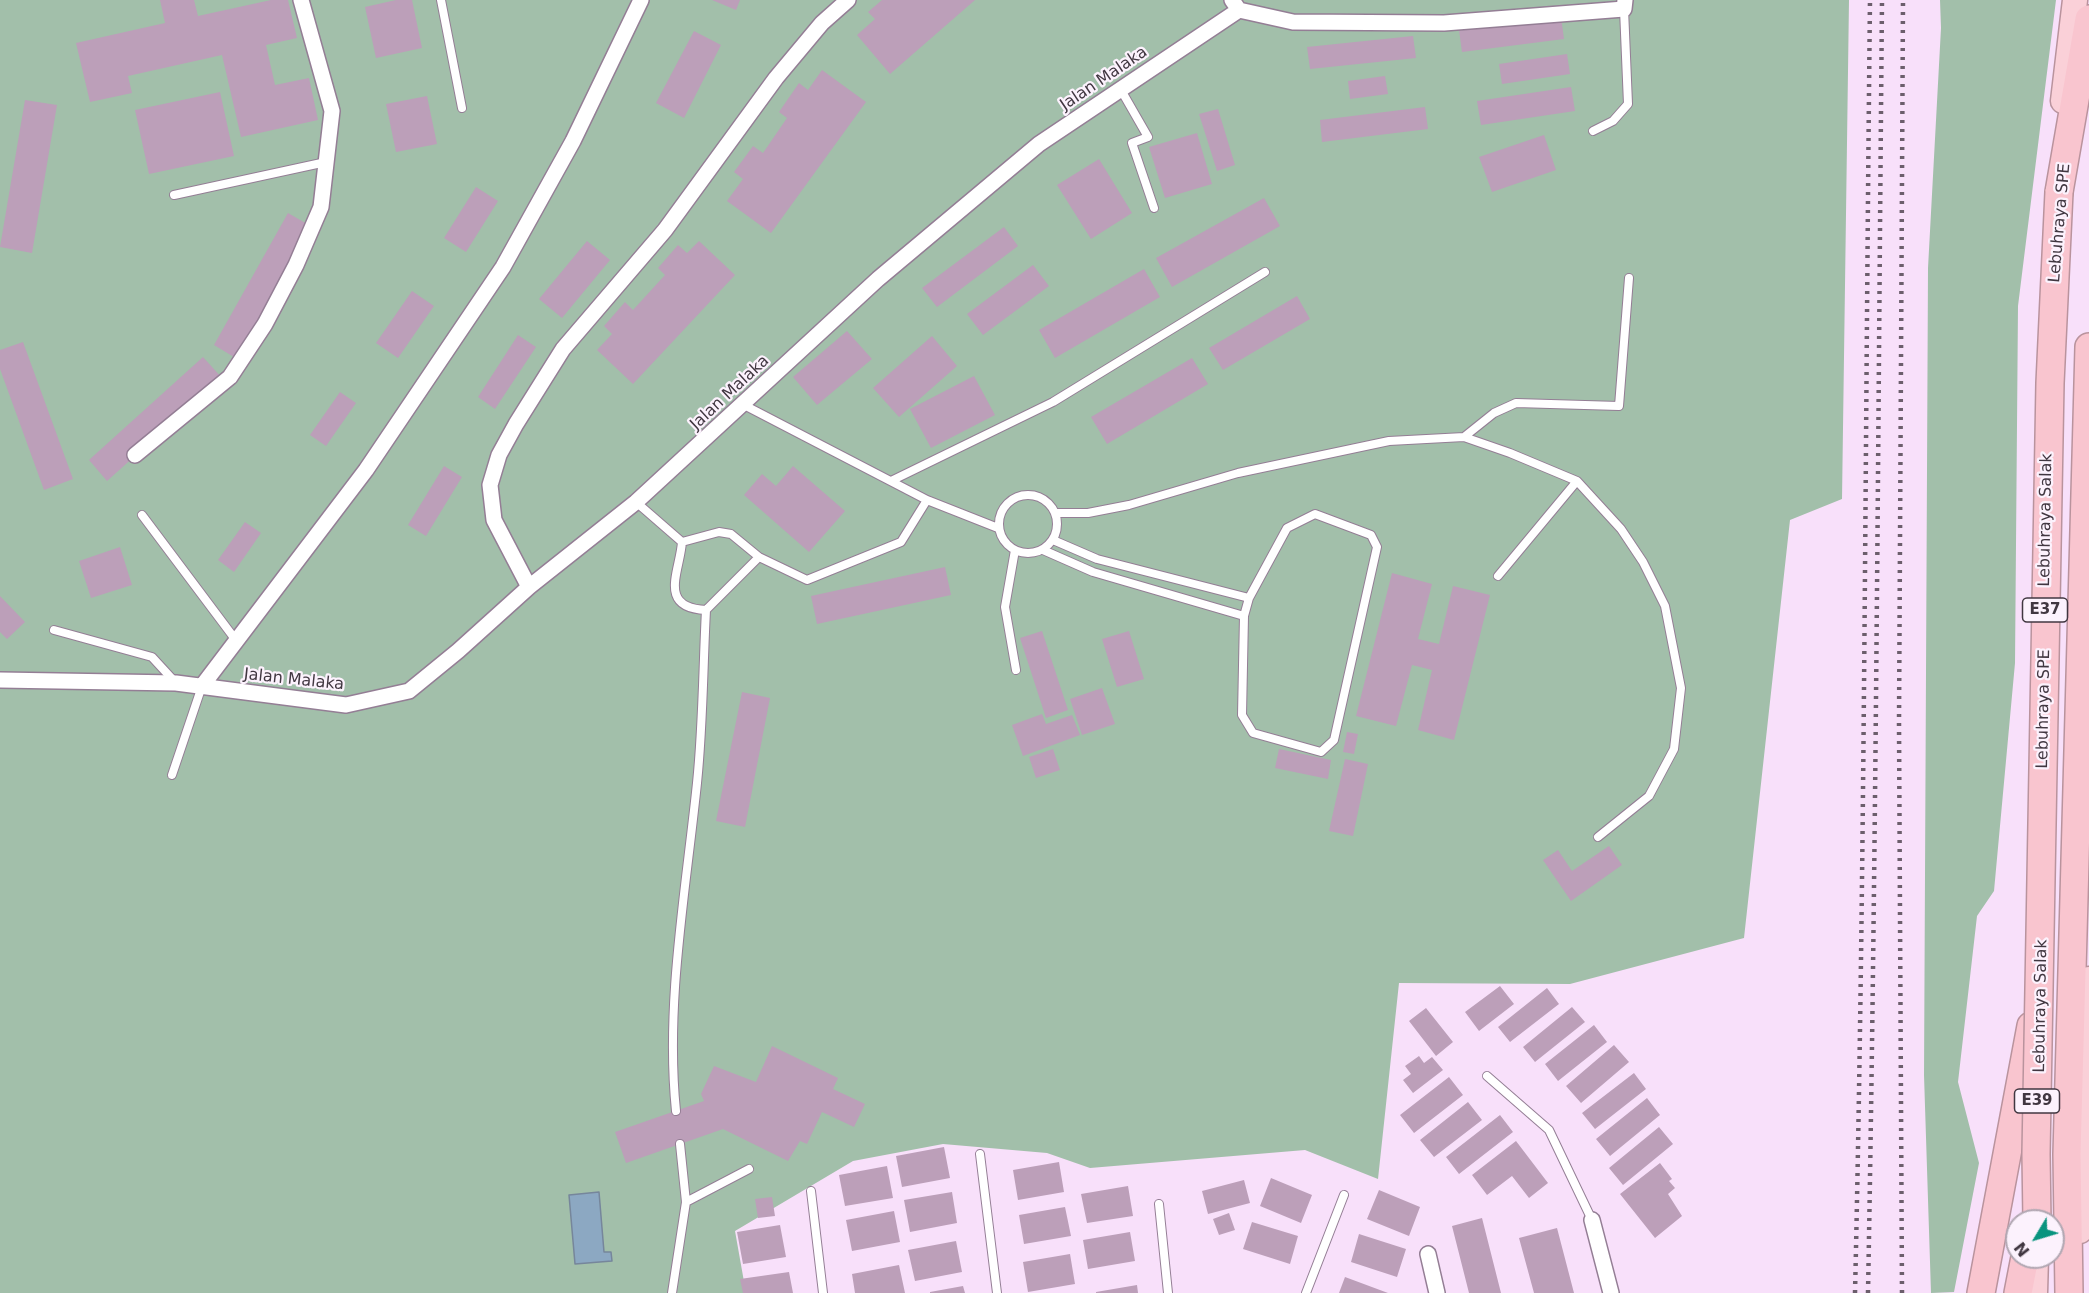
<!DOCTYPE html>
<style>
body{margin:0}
#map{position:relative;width:2089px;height:1293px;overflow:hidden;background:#f8e0fa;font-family:"DejaVu Sans",sans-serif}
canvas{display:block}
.north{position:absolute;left:2005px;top:1209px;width:60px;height:60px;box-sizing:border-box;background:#fcf2fd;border:2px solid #b1a7b2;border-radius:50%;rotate:232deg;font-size:16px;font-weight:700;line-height:24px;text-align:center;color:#413741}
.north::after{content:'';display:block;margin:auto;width:21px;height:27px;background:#09947f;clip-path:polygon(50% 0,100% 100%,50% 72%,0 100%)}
</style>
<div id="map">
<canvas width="2089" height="1293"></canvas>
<div class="north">N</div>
</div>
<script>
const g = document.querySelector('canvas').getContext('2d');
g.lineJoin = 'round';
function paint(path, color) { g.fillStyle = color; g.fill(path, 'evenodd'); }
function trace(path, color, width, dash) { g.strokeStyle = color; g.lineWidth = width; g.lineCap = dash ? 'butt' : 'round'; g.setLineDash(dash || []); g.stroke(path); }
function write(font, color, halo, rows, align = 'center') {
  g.font = font + ' "DejaVu Sans",sans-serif'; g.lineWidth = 4.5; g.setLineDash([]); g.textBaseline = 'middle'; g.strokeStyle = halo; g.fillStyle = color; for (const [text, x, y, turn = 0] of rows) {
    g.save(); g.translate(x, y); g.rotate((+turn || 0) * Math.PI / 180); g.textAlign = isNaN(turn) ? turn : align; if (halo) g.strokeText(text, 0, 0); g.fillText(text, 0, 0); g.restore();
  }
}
paint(new Path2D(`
 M 0,0 L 1849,0 L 1842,499 L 1790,520 L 1744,938 L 1570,984 L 1399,983 L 1378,1179 L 1305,1150 L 1090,1168 L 1047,1153 L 943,1144 L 853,1161 L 735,1231 L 746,1293 L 0,1293 Z
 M 1940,0 L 2056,0 L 2018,306 L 2015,663 L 1994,891 L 1977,916 L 1958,1082 L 1979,1163 L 1954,1292 L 1931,1293 L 1924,1075 L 1928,268 L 1941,28 Z`), '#a2bfaa');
const water = new Path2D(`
 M 599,1192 L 604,1252 L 611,1252 L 612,1261 L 575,1264 L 569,1195 Z`);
paint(water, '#8ca8c2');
trace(water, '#76869b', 1.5);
paint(new Path2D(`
 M 160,0 L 194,0 L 198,16 L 271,0 L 288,0 L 297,38 L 266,45 L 275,85 L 309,78 L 318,120 L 241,137 L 222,55 L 128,76 L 132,93 L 90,102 L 76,43 L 165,23 Z
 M 396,0 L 412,0 L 422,48 L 376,58 L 365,7 Z
 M 712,0 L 740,0 L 736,10 Z
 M 882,0 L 975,0 L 890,74 L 857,35 L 875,19 L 868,12 Z
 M 1561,17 L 1564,39 L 1462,52 L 1459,30 Z
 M 694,31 L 721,45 L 684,118 L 656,103 Z
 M 1413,36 L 1416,58 L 1310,69 L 1307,47 Z
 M 1567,54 L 1570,74 L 1502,84 L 1499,64 Z
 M 822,70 L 866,102 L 771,233 L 727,201 L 743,179 L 734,172 L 753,146 L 763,153 L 787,118 L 779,112 L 799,83 L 808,90 Z
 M 1385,76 L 1388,94 L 1350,99 L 1348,81 Z
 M 1571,87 L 1575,111 L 1481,125 L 1477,101 Z
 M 220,92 L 234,156 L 149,174 L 135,110 Z
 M 427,96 L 437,144 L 396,152 L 386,104 Z
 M 25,100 L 57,105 L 32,253 L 0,247 Z
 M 1425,107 L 1428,129 L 1322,142 L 1320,120 Z
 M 1218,109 L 1235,165 L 1217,171 L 1199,114 Z
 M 1197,133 L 1212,184 L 1165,198 L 1149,147 Z
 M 1544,135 L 1556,170 L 1492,192 L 1479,157 Z
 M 1099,159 L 1132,213 L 1091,239 L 1057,185 Z
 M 476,187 L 498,201 L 466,252 L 444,238 Z
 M 1264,198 L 1280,226 L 1172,287 L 1156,258 Z
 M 288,213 L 314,228 L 239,360 L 214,345 Z
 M 1004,227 L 1018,246 L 937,307 L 922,288 Z
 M 587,241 L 610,260 L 562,318 L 539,299 Z
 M 699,241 L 735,275 L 633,384 L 597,350 L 612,334 L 604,326 L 625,302 L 633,310 L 665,275 L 658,268 L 678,245 L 687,253 Z
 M 1033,265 L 1049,286 L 983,335 L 967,314 Z
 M 1144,269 L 1160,297 L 1055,358 L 1039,330 Z
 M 412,291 L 434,306 L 398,358 L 376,343 Z
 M 1297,296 L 1310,319 L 1223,370 L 1209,348 Z
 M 847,331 L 872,359 L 817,405 L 793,377 Z
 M 518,335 L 536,347 L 495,409 L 478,397 Z
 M 932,336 L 957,366 L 899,417 L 873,388 Z
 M 23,342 L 73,479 L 44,490 L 0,369 L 0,350 Z
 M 203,357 L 222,378 L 107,481 L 89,460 Z
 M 1192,358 L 1208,384 L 1107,444 L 1091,417 Z
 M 974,376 L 995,415 L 931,448 L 910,409 Z
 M 340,392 L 356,403 L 326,446 L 310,435 Z
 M 444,466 L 462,477 L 426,536 L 408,525 Z
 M 793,466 L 845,511 L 809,552 L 744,495 L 762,474 L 776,486 Z
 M 245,522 L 261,533 L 234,572 L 218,560 Z
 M 120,547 L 132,585 L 91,598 L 79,561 Z
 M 945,567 L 951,595 L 817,624 L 811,596 Z
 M 1392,573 L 1432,584 L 1418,639 L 1439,644 L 1453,586 L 1490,595 L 1454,740 L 1418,730 L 1432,670 L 1412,665 L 1396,726 L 1356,716 Z
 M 0,596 L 25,622 L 7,639 L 0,632 Z
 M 1042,631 L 1068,710 L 1046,718 L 1020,638 Z
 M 1129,631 L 1144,679 L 1117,687 L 1102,639 Z
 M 1102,688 L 1115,724 L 1082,735 L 1070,699 Z
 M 742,692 L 770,698 L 745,827 L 716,821 Z
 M 1042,714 L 1046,724 L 1072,715 L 1080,735 L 1023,756 L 1012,725 Z
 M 1347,732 L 1358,734 L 1354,754 L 1343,752 Z
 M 1053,749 L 1060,770 L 1036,778 L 1029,757 Z
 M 1279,749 L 1331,760 L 1328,779 L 1275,768 Z
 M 1345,759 L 1368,764 L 1353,836 L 1329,831 Z
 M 1609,846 L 1622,865 L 1571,901 L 1543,860 L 1558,850 L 1572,871 Z
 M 1500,986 L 1514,1004 L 1479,1031 L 1465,1012 Z
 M 1547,988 L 1559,1004 L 1510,1042 L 1498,1027 Z
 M 1572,1007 L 1585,1022 L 1535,1062 L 1523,1047 Z
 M 1426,1008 L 1453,1042 L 1436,1056 L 1409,1021 Z
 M 1594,1025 L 1607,1042 L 1558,1081 L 1545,1064 Z
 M 1614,1045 L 1629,1062 L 1581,1103 L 1566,1086 Z
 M 772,1046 L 838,1078 L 833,1089 L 865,1104 L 854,1127 L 822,1112 L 807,1144 L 800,1141 L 788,1161 L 723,1129 L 626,1163 L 615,1132 L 704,1101 L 701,1094 L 714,1066 L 756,1082 Z
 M 1419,1056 L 1424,1063 L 1432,1057 L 1443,1070 L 1413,1093 L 1403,1080 L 1411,1074 L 1405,1066 Z
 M 1634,1073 L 1646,1089 L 1595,1129 L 1582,1113 Z
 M 1449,1077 L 1463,1095 L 1414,1133 L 1400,1115 Z
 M 1647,1098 L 1660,1115 L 1610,1156 L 1596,1139 Z
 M 1468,1102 L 1482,1120 L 1434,1157 L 1420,1140 Z
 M 1500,1115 L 1513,1132 L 1459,1174 L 1446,1157 Z
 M 1659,1127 L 1673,1144 L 1623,1185 L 1609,1168 Z
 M 1516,1141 L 1548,1183 L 1529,1198 L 1512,1176 L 1487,1195 L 1472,1175 Z
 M 944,1147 L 950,1178 L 902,1187 L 896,1156 Z
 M 1059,1162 L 1064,1192 L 1018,1200 L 1013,1170 Z
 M 1660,1163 L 1672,1179 L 1669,1181 L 1675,1188 L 1668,1194 L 1682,1216 L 1655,1238 L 1620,1194 Z
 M 887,1166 L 893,1198 L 845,1206 L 839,1175 Z
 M 1271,1178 L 1312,1195 L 1301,1223 L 1260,1206 Z
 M 1244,1180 L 1250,1203 L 1208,1214 L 1202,1191 Z
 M 1128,1186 L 1133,1216 L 1087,1223 L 1081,1194 Z
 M 1379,1190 L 1420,1207 L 1409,1236 L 1367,1219 Z
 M 952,1192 L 957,1223 L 910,1232 L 904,1200 Z
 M 772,1197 L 775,1216 L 758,1218 L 755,1199 Z
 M 1065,1207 L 1071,1236 L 1024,1244 L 1019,1215 Z
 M 894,1211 L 900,1242 L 852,1251 L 846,1220 Z
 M 1229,1213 L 1235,1230 L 1219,1235 L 1213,1219 Z
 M 1482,1218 L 1501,1293 L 1469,1293 L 1452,1226 Z
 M 1252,1222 L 1298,1236 L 1290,1264 L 1243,1249 Z
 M 780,1225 L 786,1257 L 743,1264 L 737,1232 Z
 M 1557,1228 L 1574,1293 L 1534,1293 L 1519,1238 Z
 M 1130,1232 L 1135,1261 L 1088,1269 L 1083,1240 Z
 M 1359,1234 L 1406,1249 L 1397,1277 L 1351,1262 Z
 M 956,1241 L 962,1272 L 915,1281 L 908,1250 Z
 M 1070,1254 L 1075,1284 L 1028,1292 L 1023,1262 Z
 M 899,1265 L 905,1293 L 855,1293 L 852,1274 Z
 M 789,1272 L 793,1293 L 743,1293 L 740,1279 Z
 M 1345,1277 L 1388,1293 L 1339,1293 Z
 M 1137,1285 L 1138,1293 L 1096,1293 L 1096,1292 Z
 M 963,1286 L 965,1293 L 930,1293 L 930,1292 Z`), '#bc9fb9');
const service = new Path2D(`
 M 441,0 L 462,108
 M 1121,90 L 1148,137 L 1132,143 L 1154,208
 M 1593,131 L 1613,121 L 1628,104 L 1624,9
 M 174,195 L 326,162
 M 744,405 L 927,500 L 998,528
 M 1464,437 L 1494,413 L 1516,403 L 1619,406 L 1629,278
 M 893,480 L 1053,402 L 1265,272
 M999 524a29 29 0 1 1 58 0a29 29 0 1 1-58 0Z
 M 636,502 L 682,542
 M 1056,513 L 1088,513 L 1129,505 L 1238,473 L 1389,441 L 1464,437 L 1510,453 L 1577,481 L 1621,529 L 1643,562 L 1665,606 L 1681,688 L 1674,749 L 1649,796 L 1598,837
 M 1315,514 L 1371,535 L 1377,547 L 1334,740 L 1321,752 L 1253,733 L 1242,715 L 1244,616 L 1249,598 L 1287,528 Z
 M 142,515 L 235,639
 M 1053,540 L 1097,559 L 1249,598
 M 1015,550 L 1005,607 L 1016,670
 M 1043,550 L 1093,572 L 1244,616
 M 759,557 L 706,610 C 657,608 680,571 682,542 L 719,532 L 731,534 L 759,557 L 807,580 L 901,542 L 927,500
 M 1498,576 L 1577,481
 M 54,630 L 152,657 L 175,682
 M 172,775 L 202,686
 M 1487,1076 L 1549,1130 L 1592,1220
 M 676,1111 C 665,1004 686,890 697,783 C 703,726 703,667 706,610
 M 980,1154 L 997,1293
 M 811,1191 L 823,1293
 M 686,1202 L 749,1169
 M 1159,1204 L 1168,1293
 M 672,1293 L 686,1202 L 680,1144
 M 1306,1293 L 1344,1195`);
const minor = new Path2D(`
 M 1239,10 L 1293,22 L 1444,23 L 1624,9 L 1625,0
 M 135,455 L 230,377 L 265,324 L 296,265 L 321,207 L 332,111 L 301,0
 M 529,587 L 494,520 L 490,485 L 499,455 L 516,424 L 563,349 L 665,230 L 776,78 L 822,23 L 848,0
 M 0,680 L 176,683 L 346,705 L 409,691 L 458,651 L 529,587 L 636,502 L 878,279 L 1039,144 L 1239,10 L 1232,0
 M 202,686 L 366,470 L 503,267 L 573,141 L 641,0
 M 1592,1220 L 1611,1293
 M 1428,1254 L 1437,1293`);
const trunk = new Path2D(`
 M 2063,101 L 2075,0
 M 2080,1231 L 2089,979
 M 2035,1293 L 2036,1257`);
const motorway = new Path2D(`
 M 2059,192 L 2089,19
 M 1981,1293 L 2031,1026
 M 2018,1293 L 2025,1257
 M 2069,1293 L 2067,1154 L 2089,347`);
trace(service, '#947e95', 10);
trace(minor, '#947e95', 18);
trace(trunk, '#b9939d', 27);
trace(motorway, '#b9939d', 30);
trace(service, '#fff', 8);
trace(minor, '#fff', 15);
trace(trunk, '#fad0d8', 24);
trace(motorway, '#f9c5cf', 27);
trace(new Path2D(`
 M 1855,1293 C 1865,862 1865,431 1870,0
 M 1868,1293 C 1876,862 1878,431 1882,0
 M 1902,1293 L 1899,723 L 1903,0`), '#6c5e6c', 4.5, [3, 6]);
const motorwayBridge = new Path2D(`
 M 2037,1221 L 2036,1154 L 2050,383 L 2059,192`);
trace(motorwayBridge, '#b9939d', 30, []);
trace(motorwayBridge, '#f9c5cf', 27);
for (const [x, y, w] of [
 [2045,610,45],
 [2037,1101,45]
]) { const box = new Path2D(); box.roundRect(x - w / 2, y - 12, w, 24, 4.5); g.fillStyle = '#fcf2fd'; g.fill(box); trace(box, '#413741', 1.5); }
write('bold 15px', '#413741', null, [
 ["E37",2045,610],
 ["E39",2037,1101]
]);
write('16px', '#413741', '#fcf2fd', [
 ["Jalan Malaka",1104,79,-34],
 ["Lebuhraya SPE",2060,223,-85],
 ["Jalan Malaka",730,393,-43],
 ["Lebuhraya Salak",2046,520,-89],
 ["Jalan Malaka",294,680,6],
 ["Lebuhraya SPE",2044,709,-89],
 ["Lebuhraya Salak",2041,1006,-89]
]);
</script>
